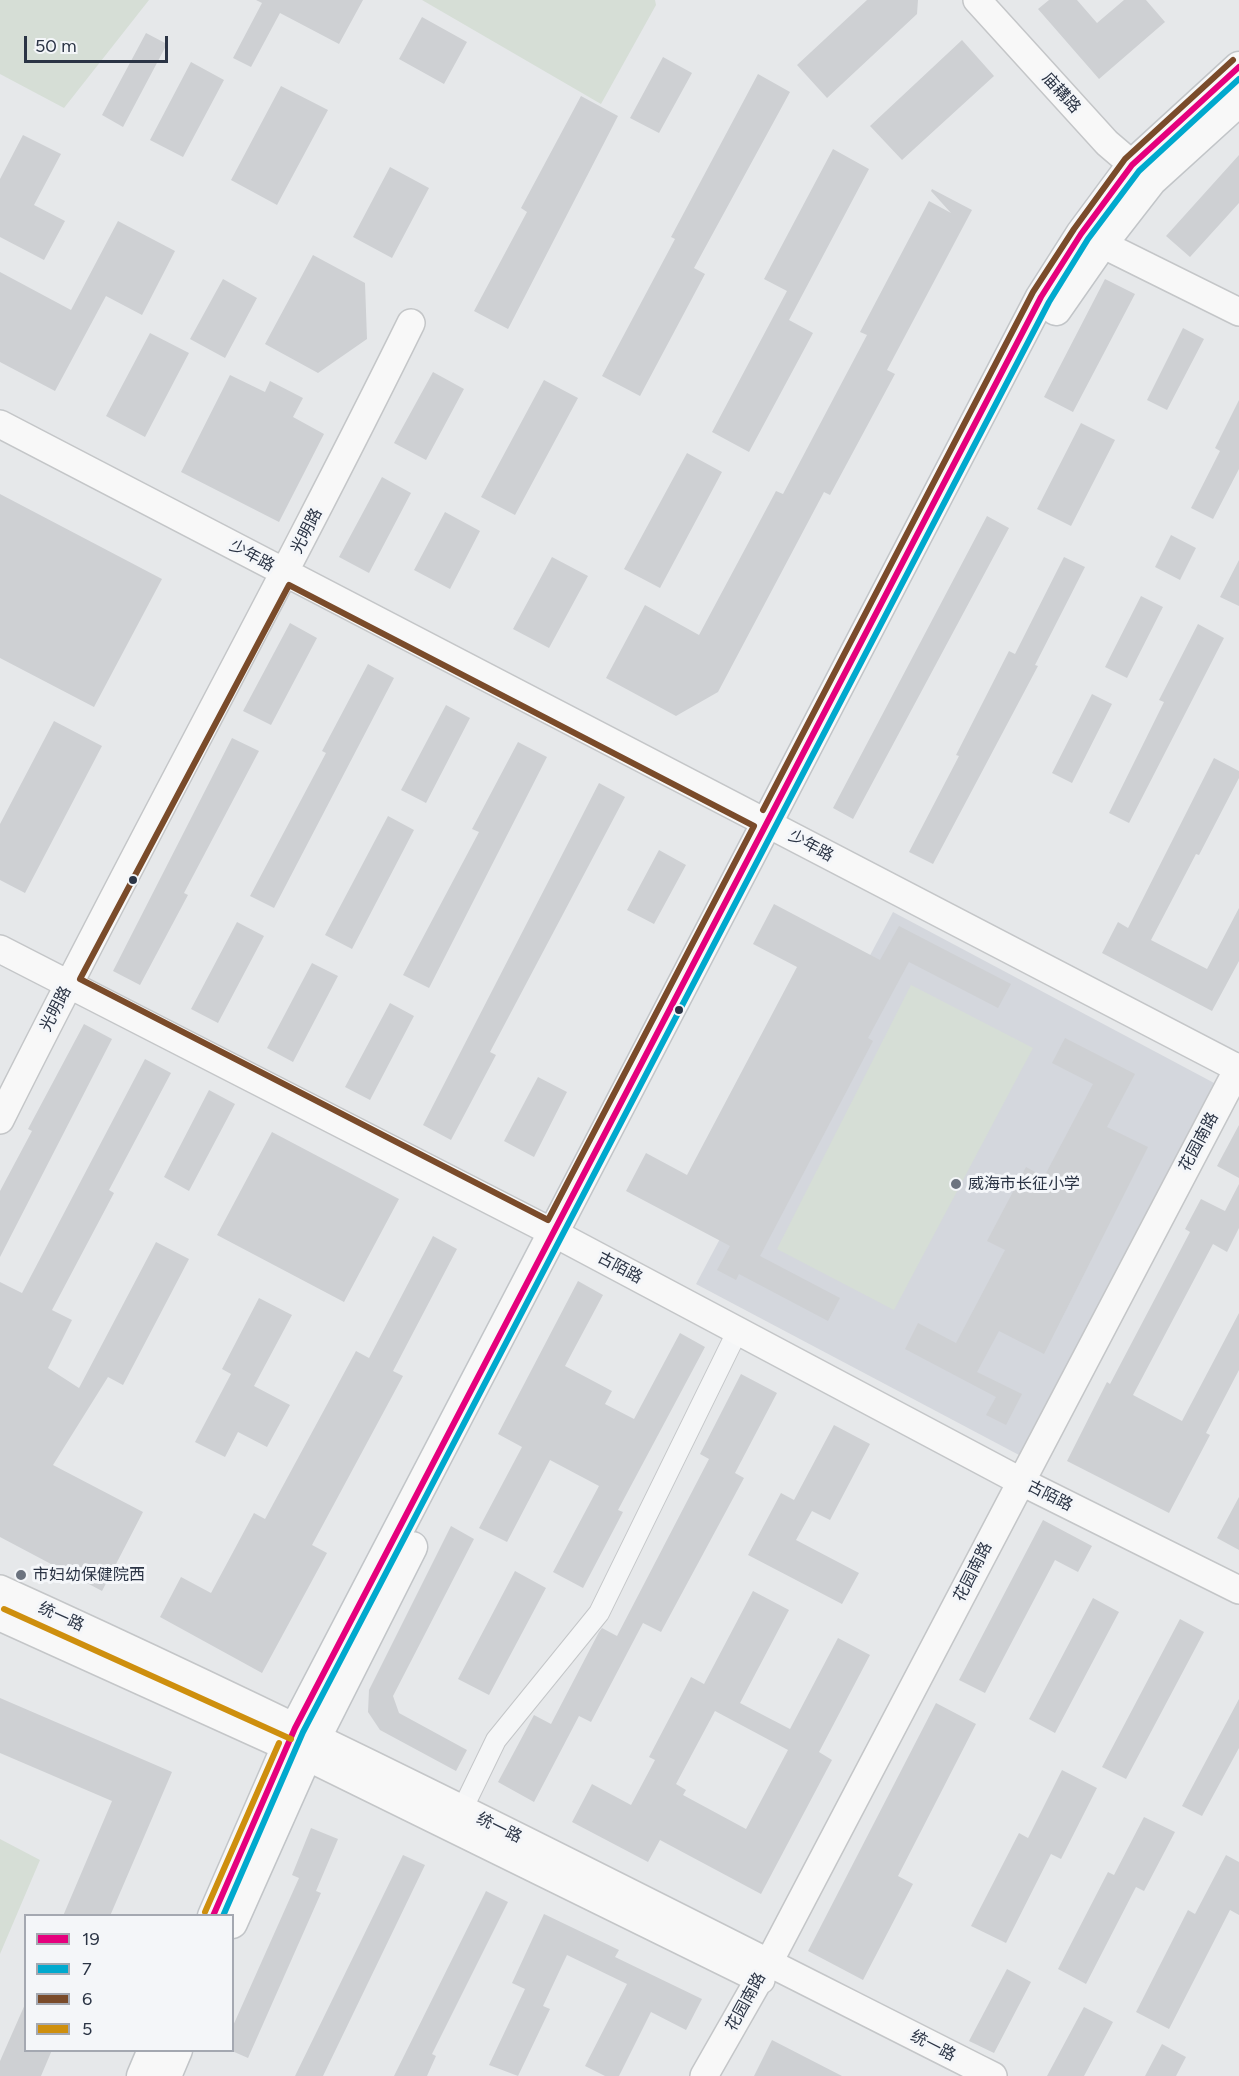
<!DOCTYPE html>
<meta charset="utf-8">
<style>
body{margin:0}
#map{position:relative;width:1239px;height:2076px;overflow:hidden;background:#e6e8ea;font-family:Figtree,sans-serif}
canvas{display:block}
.legend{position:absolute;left:24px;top:1914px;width:210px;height:138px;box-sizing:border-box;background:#f4f6f9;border:2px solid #a4a8b1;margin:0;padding:8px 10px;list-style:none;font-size:18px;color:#2b3445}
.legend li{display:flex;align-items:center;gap:12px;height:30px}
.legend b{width:30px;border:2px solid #a4a8b1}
.scale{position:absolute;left:24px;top:36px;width:144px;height:27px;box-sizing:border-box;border:3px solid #2b3445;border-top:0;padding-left:8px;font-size:18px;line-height:21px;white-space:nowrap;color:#2b3445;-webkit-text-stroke:4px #f4f6f9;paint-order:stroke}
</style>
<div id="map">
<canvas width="1239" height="2076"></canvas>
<ul class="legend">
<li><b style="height:8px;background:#e5007d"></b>19</li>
<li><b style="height:8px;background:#00a9ce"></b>7</li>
<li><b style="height:8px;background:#7a4b2a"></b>6</li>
<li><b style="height:8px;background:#ce8f0e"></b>5</li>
</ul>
<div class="scale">50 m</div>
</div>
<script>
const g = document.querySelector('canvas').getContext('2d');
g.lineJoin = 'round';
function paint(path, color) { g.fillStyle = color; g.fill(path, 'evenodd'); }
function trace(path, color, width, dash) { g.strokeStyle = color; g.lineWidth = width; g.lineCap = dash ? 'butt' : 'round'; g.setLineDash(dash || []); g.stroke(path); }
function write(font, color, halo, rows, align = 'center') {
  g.font = font + ' Figtree,"Noto Sans SC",sans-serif'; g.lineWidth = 6; g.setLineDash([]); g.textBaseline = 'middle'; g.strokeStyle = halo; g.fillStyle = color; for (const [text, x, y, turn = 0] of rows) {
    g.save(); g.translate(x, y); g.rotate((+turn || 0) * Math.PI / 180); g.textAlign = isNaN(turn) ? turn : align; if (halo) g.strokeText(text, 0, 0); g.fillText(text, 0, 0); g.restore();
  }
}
paint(new Path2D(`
 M 893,912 L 1216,1084 L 1019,1455 L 696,1284 Z`), '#d4d7dd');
paint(new Path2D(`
 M 0,0 L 149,0 L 64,108 L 0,74 Z
 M 422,0 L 655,0 L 656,5 L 601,104 Z
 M 911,985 L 1033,1048 L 894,1310 L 777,1249 Z
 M 0,1839 L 40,1860 L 0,1954 Z`), '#d6ded6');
paint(new Path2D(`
 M 256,0 L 363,0 L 339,44 L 280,13 L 251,67 L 233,58 L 262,3 Z
 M 867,0 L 918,0 L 917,14 L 827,98 L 797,65 Z
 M 1049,0 L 1077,0 L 1097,23 L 1124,0 L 1146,0 L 1165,22 L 1099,79 L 1038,9 Z
 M 422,17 L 467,42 L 444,84 L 399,59 Z
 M 146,33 L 167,44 L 123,127 L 102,115 Z
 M 962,40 L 994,76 L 902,160 L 870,126 Z
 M 663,57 L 692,73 L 659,133 L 630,118 Z
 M 191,62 L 224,80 L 183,157 L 150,140 Z
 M 758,74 L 790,92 L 694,268 L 705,274 L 640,396 L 602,376 L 675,239 L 671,237 Z
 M 281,86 L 328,110 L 277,205 L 231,180 Z
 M 581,96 L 618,116 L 508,329 L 474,311 L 527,212 L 521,208 Z
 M 23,135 L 61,154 L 34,205 L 65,221 L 44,260 L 0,237 L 0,179 Z
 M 833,149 L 869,169 L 789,320 L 813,333 L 749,452 L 712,432 L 787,291 L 764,279 Z
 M 1239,155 L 1239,203 L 1190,257 L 1166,236 Z
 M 390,167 L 429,188 L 392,258 L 353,237 Z
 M 932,189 L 972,210 L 887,370 L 895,374 L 830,495 L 824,492 L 718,692 L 676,716 L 606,678 L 645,605 L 699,635 L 776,491 L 783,494 L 867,335 L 860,332 L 929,201 L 951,213 L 931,191 Z
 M 118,221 L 175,251 L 142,315 L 106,296 L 55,391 L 0,362 L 0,272 L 71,310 Z
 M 313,255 L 365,283 L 367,339 L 318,373 L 265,344 Z
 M 223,279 L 257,298 L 225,358 L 190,339 Z
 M 1105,279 L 1135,294 L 1073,412 L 1044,397 Z
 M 1183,328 L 1204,339 L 1167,410 L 1147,400 Z
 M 150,333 L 189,353 L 145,437 L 106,416 Z
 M 433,372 L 464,389 L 426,460 L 394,443 Z
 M 230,375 L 265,392 L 270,381 L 303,398 L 293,417 L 324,434 L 279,522 L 181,472 Z
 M 544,380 L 578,398 L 515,515 L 481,497 Z
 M 1239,400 L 1239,469 L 1213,519 L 1191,508 L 1220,451 L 1215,448 Z
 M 1081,423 L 1115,440 L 1071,526 L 1037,509 Z
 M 687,453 L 722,472 L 660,588 L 624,569 Z
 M 382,477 L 411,493 L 369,573 L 339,557 Z
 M 0,494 L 162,579 L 94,707 L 0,658 Z
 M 445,512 L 480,531 L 450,589 L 414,570 Z
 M 987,516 L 1009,528 L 853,819 L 833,808 Z
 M 1171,535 L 1196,548 L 1180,580 L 1155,567 Z
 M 552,557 L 588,576 L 549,648 L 513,629 Z
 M 1064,557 L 1085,567 L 1035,665 L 1038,666 L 933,864 L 909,852 L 959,756 L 956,755 L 1009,651 L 1015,654 Z
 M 1239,560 L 1239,606 L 1220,597 Z
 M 1141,596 L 1163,607 L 1127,678 L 1105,667 Z
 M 290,623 L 317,638 L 271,725 L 243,711 Z
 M 1198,624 L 1224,638 L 1129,823 L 1109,813 L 1164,702 L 1159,700 Z
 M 368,664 L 394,678 L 274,908 L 250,896 L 326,753 L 322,751 Z
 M 1092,694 L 1112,704 L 1072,783 L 1052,773 Z
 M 446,705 L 470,718 L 426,803 L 401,790 Z
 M 54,721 L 102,746 L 25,893 L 0,880 L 0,824 Z
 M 232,738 L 259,751 L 184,893 L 188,895 L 140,985 L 113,971 Z
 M 518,742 L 547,757 L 429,988 L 403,975 L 479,832 L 472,829 Z
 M 1214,758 L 1239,771 L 1239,778 L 1199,855 L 1196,854 L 1151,940 L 1207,969 L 1239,908 L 1239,961 L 1212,1011 L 1102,953 L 1118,922 L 1128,928 Z
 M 599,783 L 625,797 L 490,1052 L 496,1055 L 451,1140 L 423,1125 Z
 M 388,816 L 414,830 L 352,949 L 325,935 Z
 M 659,850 L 686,865 L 654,924 L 627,910 Z
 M 774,904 L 880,960 L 899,926 L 1011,984 L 998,1008 L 909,962 L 868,1038 L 873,1041 L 760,1256 L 840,1298 L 828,1321 L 739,1274 L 736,1280 L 717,1270 L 730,1246 L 626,1191 L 646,1153 L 687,1175 L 797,967 L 753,944 Z
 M 237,922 L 264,936 L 218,1023 L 191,1009 Z
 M 312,963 L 338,976 L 293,1062 L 267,1048 Z
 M 390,1003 L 414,1016 L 370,1100 L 345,1087 Z
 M 84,1024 L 112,1039 L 0,1257 L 0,1191 L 32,1131 L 28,1129 Z
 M 1065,1038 L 1135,1074 L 1107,1127 L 1148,1147 L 1044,1354 L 999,1331 L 977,1372 L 1022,1394 L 1006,1425 L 986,1415 L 996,1397 L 905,1349 L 918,1323 L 956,1343 L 1005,1250 L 987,1241 L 1026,1167 L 1044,1177 L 1093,1084 L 1052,1063 Z
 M 145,1059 L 171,1073 L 109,1190 L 114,1193 L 52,1310 L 72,1320 L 48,1368 L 79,1388 L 156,1242 L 189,1259 L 123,1385 L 108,1377 L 53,1465 L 143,1512 L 102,1591 L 0,1537 L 0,1282 L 22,1293 Z
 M 538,1077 L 567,1092 L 534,1157 L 504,1141 Z
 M 209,1090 L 235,1104 L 189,1191 L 164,1177 Z
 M 1239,1125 L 1239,1178 L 1217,1166 Z
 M 272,1132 L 399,1199 L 344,1302 L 217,1235 Z
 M 1239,1184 L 1239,1228 L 1227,1252 L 1213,1244 L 1133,1395 L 1182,1421 L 1239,1313 L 1239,1370 L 1206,1433 L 1210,1435 L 1169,1513 L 1067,1461 L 1107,1382 L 1110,1384 L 1190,1232 L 1185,1229 L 1201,1199 L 1225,1211 Z
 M 433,1236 L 457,1249 L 393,1371 L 403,1376 L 312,1545 L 327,1553 L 262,1673 L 160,1617 L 181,1577 L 211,1593 L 254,1513 L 265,1519 L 356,1351 L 369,1358 Z
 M 578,1281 L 603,1295 L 565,1366 L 612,1391 L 605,1404 L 634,1419 L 680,1333 L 705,1347 L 618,1510 L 623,1512 L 583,1588 L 553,1572 L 599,1486 L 550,1460 L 507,1542 L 479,1528 L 522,1447 L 498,1434 Z
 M 259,1298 L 292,1315 L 254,1386 L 290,1405 L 267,1447 L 238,1432 L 225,1457 L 195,1442 L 231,1374 L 222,1369 Z
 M 741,1374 L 777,1393 L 735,1473 L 744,1478 L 661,1632 L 643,1623 L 591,1722 L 579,1716 L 534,1802 L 498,1782 L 534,1715 L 551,1724 L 599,1632 L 602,1628 L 617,1636 L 709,1459 L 700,1454 Z
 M 834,1425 L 870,1444 L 830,1520 L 812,1511 L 796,1540 L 859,1573 L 842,1604 L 748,1555 L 781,1493 L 794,1500 Z
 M 1239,1497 L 1239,1550 L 1217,1538 Z
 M 1043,1520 L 1092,1546 L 1078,1572 L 1055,1560 L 985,1693 L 959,1680 Z
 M 451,1526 L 474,1539 L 393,1696 L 399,1713 L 467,1750 L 456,1771 L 380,1730 L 368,1712 L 369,1690 Z
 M 515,1571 L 546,1588 L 489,1695 L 458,1679 Z
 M 753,1591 L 789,1610 L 740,1703 L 790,1729 L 838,1638 L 870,1655 L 819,1752 L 832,1760 L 761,1894 L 660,1840 L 648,1862 L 572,1822 L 592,1784 L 631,1805 L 655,1760 L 649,1757 L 691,1677 L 704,1684 ZM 715,1711 L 788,1750 L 746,1829 L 683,1795 L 686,1790 L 676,1784 Z
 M 1093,1598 L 1119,1612 L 1055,1733 L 1029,1719 Z
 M 1180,1619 L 1204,1632 L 1126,1779 L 1102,1767 Z
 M 0,1698 L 172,1772 L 110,1916 L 63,1916 L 112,1801 L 0,1753 Z
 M 1239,1699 L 1239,1748 L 1202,1816 L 1182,1806 Z
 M 936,1703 L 976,1724 L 898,1876 L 913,1884 L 863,1980 L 808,1951 Z
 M 1062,1770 L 1097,1788 L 1061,1859 L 1051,1854 L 1006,1943 L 971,1926 L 1019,1833 L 1028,1838 Z
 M 1144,1817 L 1175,1832 L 1144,1891 L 1136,1887 L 1086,1984 L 1058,1969 L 1108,1872 L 1114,1875 Z
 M 311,1828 L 338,1839 L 316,1891 L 321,1893 L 248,2058 L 232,2051 L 232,2028 L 299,1878 L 292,1875 Z
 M 403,1855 L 425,1865 L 323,2076 L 295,2076 Z
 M 1226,1855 L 1239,1862 L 1239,1915 L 1230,1910 L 1169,2029 L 1136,2012 L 1188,1910 L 1195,1914 Z
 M 486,1891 L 508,1902 L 432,2054 L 436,2056 L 427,2076 L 394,2076 Z
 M 544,1914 L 619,1950 L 615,1957 L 702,1999 L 686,2030 L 651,2012 L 619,2076 L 605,2076 L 585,2066 L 627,1984 L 567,1955 L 543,2006 L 550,2009 L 518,2076 L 489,2065 L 525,1989 L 512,1983 Z
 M 1007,1969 L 1031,1982 L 994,2053 L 969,2041 Z
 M 26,2002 L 26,2050 L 52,2050 L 41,2076 L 0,2076 L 0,2061 Z
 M 1084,2007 L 1113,2022 L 1084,2076 L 1047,2076 Z
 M 772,2040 L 842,2076 L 754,2076 Z
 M 1162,2044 L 1186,2057 L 1176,2076 L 1145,2076 Z`), '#ced0d3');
const street = new Path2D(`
 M 462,1810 L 496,1740 L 599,1613 L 738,1330`);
const secondary = new Path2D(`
 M 977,0 L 1107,143 L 1148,178
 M 1102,244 L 1239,312
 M 0,424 L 1239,1069
 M 0,949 L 552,1232 L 1020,1481 L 1239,1590
 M 0,1120 C 133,853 279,591 411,323
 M 0,1589 C 336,1741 664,1910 993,2076
 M 0,1617 L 287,1747 L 761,1980
 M 704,2076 L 769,1962 L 1239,1067`);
const primary = new Path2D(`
 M 1056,310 L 1102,244 L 1151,181 L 1239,101
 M 213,1916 L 295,1728 L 1041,297 L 1081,234 L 1132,165 L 1239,67
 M 232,1923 L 306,1757 L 412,1547
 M 142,2076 L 153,2050
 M 166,2076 L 177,2050`);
trace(street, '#c4c6c8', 22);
trace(secondary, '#c4c6c8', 30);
trace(primary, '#c2c5c8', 33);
trace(street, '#f5f6f7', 20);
trace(secondary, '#f8f8f8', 27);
trace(primary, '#f8f8f8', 30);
trace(new Path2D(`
 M 213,1916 L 295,1728 L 1041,297 L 1081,234 L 1132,165 L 1239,67`), '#e5007d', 6);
trace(new Path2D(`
 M 223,1916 L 303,1732 L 1049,302 L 1088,239 L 1139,171 L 1239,79`), '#00a9ce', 6);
trace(new Path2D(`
 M 289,585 L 754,826 L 548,1220 L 80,979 Z
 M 763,810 L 1033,292 L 1074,229 L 1125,159 L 1233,60`), '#7a4b2a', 6);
trace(new Path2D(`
 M 4,1609 L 291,1739
 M 205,1912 L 279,1743`), '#ce8f0e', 6);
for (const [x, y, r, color] of [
 [133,880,5,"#2b3445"],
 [679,1010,5,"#2b3445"],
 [956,1184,6,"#6c737f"],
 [21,1575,6,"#6c737f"]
]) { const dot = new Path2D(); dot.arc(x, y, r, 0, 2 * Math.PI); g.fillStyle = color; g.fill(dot); trace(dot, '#f4f6f9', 2); }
write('16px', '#2b3445', '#f4f6f9', [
 ["庙耩路",1061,93,48],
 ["光明路",307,531,-63],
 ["少年路",252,556,28],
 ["少年路",811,846,28],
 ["光明路",56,1009,-63],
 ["花园南路",1199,1142,-62],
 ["古陌路",620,1268,28],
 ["古陌路",1050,1496,27],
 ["花园南路",973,1572,-63],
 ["统一路",61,1617,24],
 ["统一路",499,1828,26],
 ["花园南路",746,2002,-61],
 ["统一路",933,2046,27]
]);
write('16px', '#2b3445', '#f4f6f9', [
 ["威海市长征小学",968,1184],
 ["市妇幼保健院西",33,1575]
], 'left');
</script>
